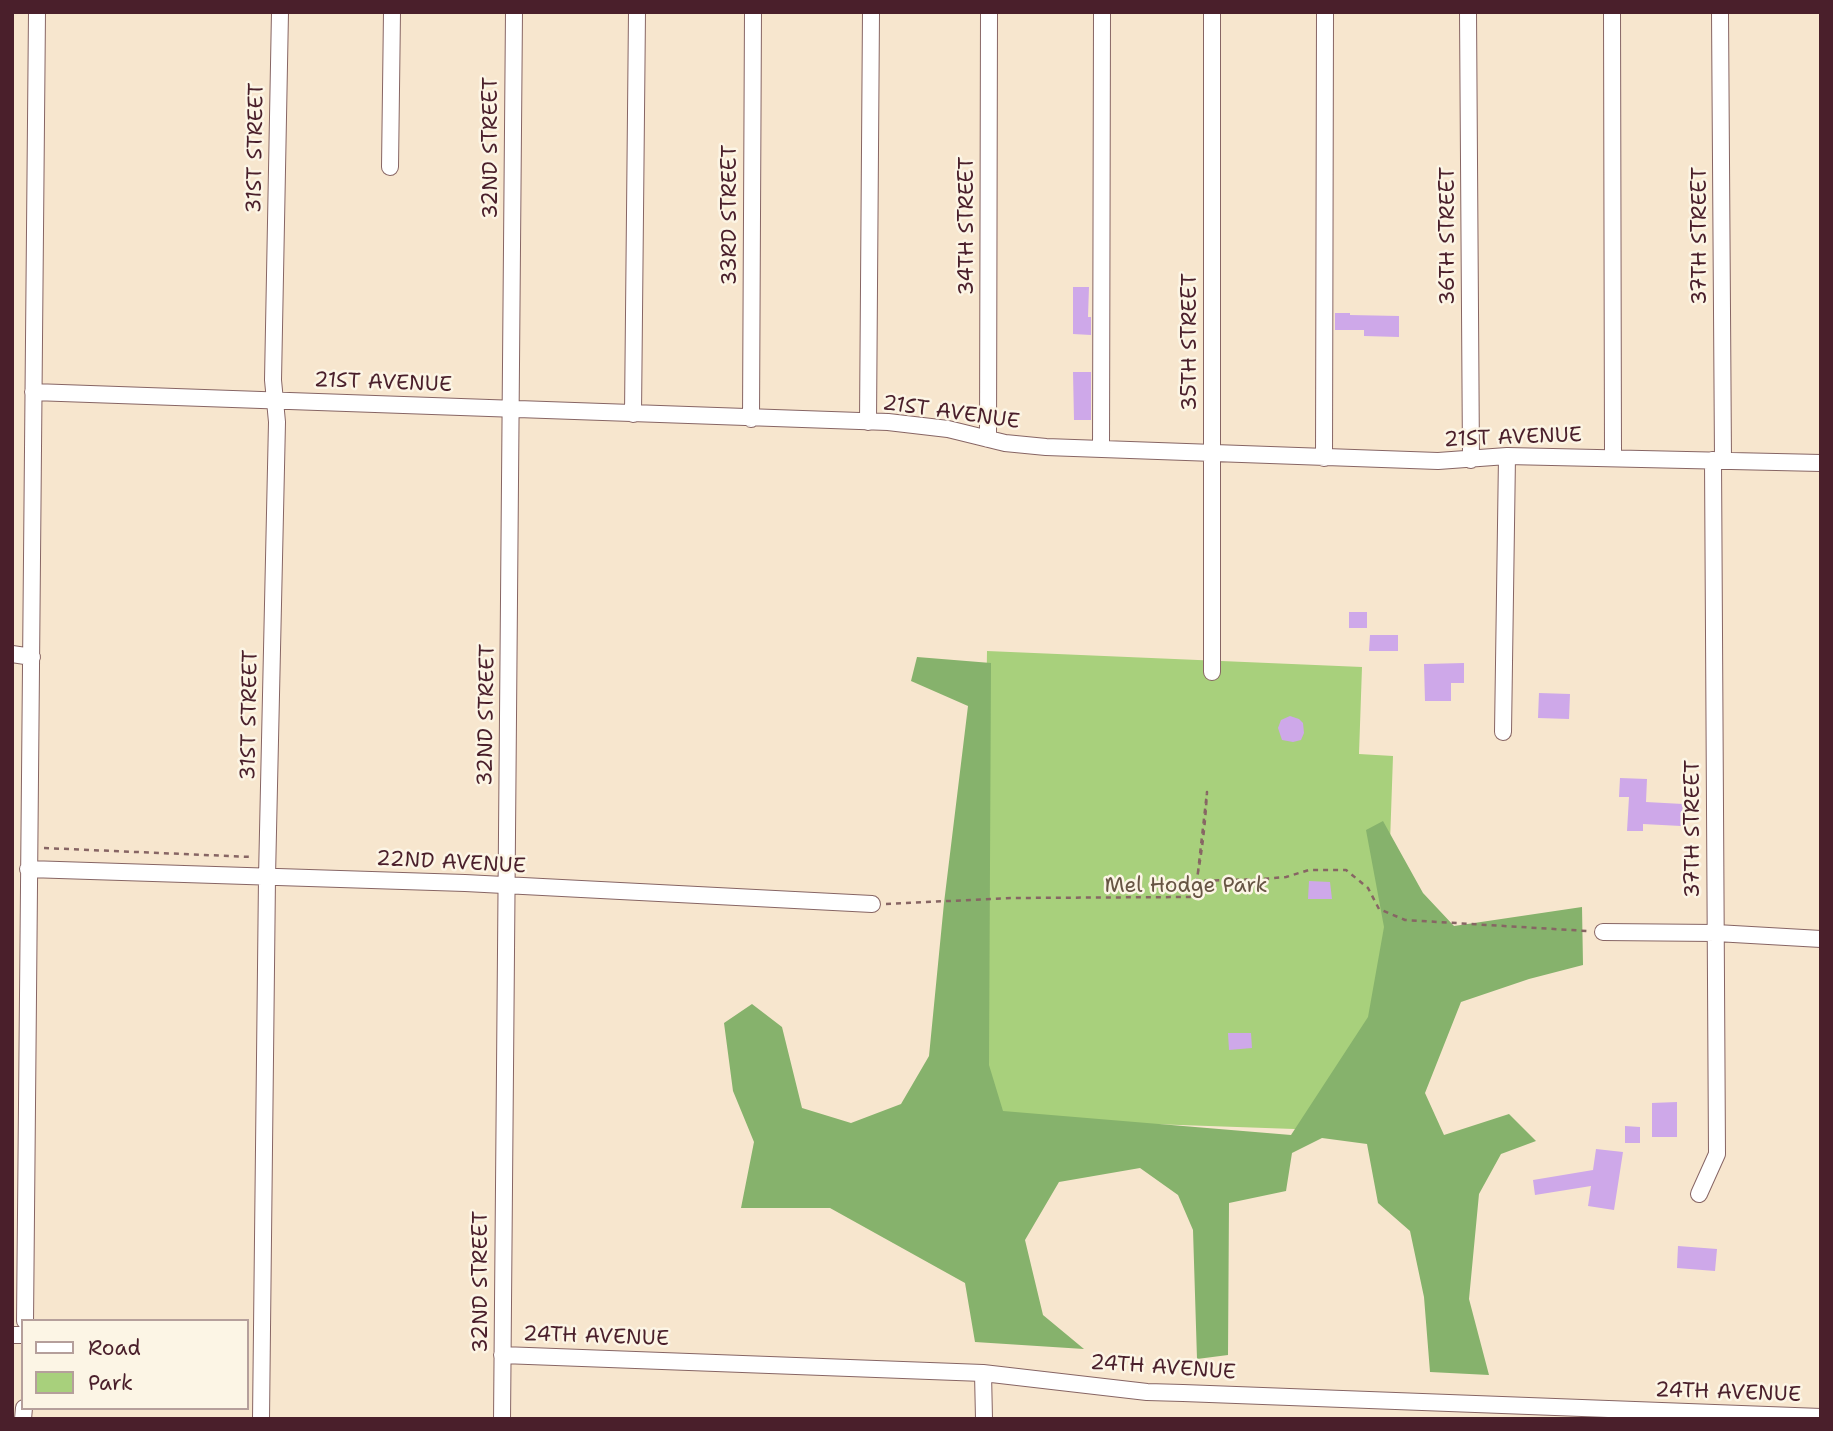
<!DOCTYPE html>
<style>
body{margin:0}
#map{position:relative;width:1833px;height:1431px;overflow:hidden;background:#f7e6ce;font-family:"Shantell Sans",sans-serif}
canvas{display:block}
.frame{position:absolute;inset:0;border:14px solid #4a1f2b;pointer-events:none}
.legend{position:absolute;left:21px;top:1319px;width:228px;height:91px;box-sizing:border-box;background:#fcf5e5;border:2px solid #b59f9b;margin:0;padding:9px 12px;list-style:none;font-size:21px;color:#4a1f2b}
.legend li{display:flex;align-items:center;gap:14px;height:35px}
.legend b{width:35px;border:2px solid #b59f9b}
</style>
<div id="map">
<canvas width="1833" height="1431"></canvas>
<div class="frame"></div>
<ul class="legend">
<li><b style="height:9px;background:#fff"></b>Road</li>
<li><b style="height:19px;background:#a8d07c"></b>Park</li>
</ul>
</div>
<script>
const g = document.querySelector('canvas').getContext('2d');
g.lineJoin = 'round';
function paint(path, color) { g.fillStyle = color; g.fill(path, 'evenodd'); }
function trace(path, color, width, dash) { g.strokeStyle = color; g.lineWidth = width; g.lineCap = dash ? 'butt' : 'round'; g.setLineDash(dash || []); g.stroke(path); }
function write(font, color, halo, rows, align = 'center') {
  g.font = font + ' "Shantell Sans",sans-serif'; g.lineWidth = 5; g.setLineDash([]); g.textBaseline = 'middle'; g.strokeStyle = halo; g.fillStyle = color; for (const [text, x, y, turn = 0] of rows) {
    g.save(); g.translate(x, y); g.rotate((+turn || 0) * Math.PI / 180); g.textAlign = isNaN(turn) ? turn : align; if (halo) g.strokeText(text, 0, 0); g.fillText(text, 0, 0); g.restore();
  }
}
paint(new Path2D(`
 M 987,651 L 1362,667 L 1359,754 L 1393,756 L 1380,1132 L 980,1118 Z`), '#a8d07c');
paint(new Path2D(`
 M 917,657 L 991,663 L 989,1065 L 1003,1111 L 1291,1135 L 1368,1017 L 1384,927 L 1366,830 L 1383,821 L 1423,893 L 1454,926 L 1582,907 L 1583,965 L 1529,979 L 1461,1002 L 1425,1093 L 1444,1135 L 1509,1114 L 1536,1141 L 1501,1154 L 1479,1194 L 1469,1299 L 1489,1375 L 1430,1372 L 1424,1297 L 1410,1231 L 1378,1203 L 1367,1144 L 1322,1138 L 1292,1153 L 1286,1191 L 1229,1203 L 1228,1355 L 1197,1359 L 1193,1230 L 1178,1195 L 1140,1168 L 1059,1182 L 1025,1240 L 1043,1315 L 1084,1349 L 975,1342 L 965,1283 L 830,1208 L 741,1208 L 754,1142 L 733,1091 L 724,1023 L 752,1004 L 782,1027 L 802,1108 L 851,1123 L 901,1104 L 929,1056 L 944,903 L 968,706 L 911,681 Z`), '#86b26c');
paint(new Path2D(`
 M 1073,287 L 1089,287 L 1088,317 L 1091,317 L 1091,335 L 1073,334 Z
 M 1335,313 L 1350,313 L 1350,315 L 1399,316 L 1399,337 L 1364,336 L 1364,330 L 1335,330 Z
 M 1073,372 L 1091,372 L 1091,420 L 1074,420 Z
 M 1349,612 L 1367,612 L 1367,628 L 1349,628 Z
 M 1370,635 L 1398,635 L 1398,651 L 1369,651 Z
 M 1464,663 L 1464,683 L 1451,683 L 1451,701 L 1425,701 L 1424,664 Z
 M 1539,693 L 1570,694 L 1569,719 L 1538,718 Z
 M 1290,716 L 1299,719 L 1303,723 L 1304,733 L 1301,740 L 1293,742 L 1282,740 L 1278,728 L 1281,720 Z
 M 1620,778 L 1647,779 L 1646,802 L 1683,804 L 1681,826 L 1643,824 L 1643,831 L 1627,831 L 1629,797 L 1619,797 Z
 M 1309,881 L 1330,882 L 1332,899 L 1308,899 Z
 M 1228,1033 L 1251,1033 L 1252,1048 L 1229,1050 Z
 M 1677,1102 L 1677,1137 L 1652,1137 L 1652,1103 Z
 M 1625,1126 L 1640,1127 L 1640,1143 L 1625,1143 Z
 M 1596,1149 L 1623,1152 L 1614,1210 L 1588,1206 L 1591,1186 L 1535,1195 L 1533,1180 L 1593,1170 Z
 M 1678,1246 L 1717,1249 L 1715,1271 L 1677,1268 Z`), '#cea8e9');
const minor = new Path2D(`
 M 1468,12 L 1471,460
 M 1612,12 L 1613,457
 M 1720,12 L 1723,460
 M 390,167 L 392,12
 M 33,392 L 888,422 L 948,429 L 1005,443 L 1046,447 L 1438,461 L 1507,456 L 1821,463
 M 633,414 L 637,12
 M 751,419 L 753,12
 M 868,422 L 871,12
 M 988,439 L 989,12
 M 1101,449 L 1102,12
 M 1324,458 L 1325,12
 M 12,654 L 32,657
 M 1212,672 L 1212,12
 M 1503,732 L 1507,456
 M 28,869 L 465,883 L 872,904
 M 1603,932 L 1716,933 L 1821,939
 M 1699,1194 L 1717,1154 L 1713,460
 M 25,1321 L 37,12
 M 12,1335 L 23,1335
 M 502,1355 L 983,1373 L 1147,1392 L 1183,1393 L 1821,1417
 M 983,1373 L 984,1419
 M 23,1419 L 24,1408
 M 261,1419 L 267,877 L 277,422 L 273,380 L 280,12
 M 502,1419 L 514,12`);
trace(minor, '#876564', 18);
trace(new Path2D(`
 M 44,848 L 252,857
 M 886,904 L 1011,898 L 1193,897 C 1201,862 1205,828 1207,792 L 1197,881 L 1262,879 L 1286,877 L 1309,870 L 1346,870 L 1368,888 L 1379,909 L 1405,920 L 1587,931`), '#876564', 2.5, [5, 5]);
trace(minor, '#fff', 16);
write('21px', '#4a1f2b', '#fcf5e5', [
 ["31ST STREET",256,148,-89],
 ["32ND STREET",492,148,-90],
 ["33RD STREET",731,215,-90],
 ["34TH STREET",968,226,-90],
 ["36TH STREET",1449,236,-90],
 ["37TH STREET",1701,236,-90],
 ["35TH STREET",1191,342,-90],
 ["21ST AVENUE",383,383,2],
 ["21ST AVENUE",951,413,8],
 ["21ST AVENUE",1513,438,-2],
 ["31ST STREET",250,715,-89],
 ["32ND STREET",487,715,-89],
 ["37TH STREET",1694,829,-90],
 ["22ND AVENUE",451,863,3],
 ["32ND STREET",482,1282,-90],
 ["24TH AVENUE",596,1337,2],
 ["24TH AVENUE",1163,1368,4],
 ["24TH AVENUE",1728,1393,2]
]);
write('21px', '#665443', '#fcf5e5', [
 ["Mel Hodge Park",1186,887]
]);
</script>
